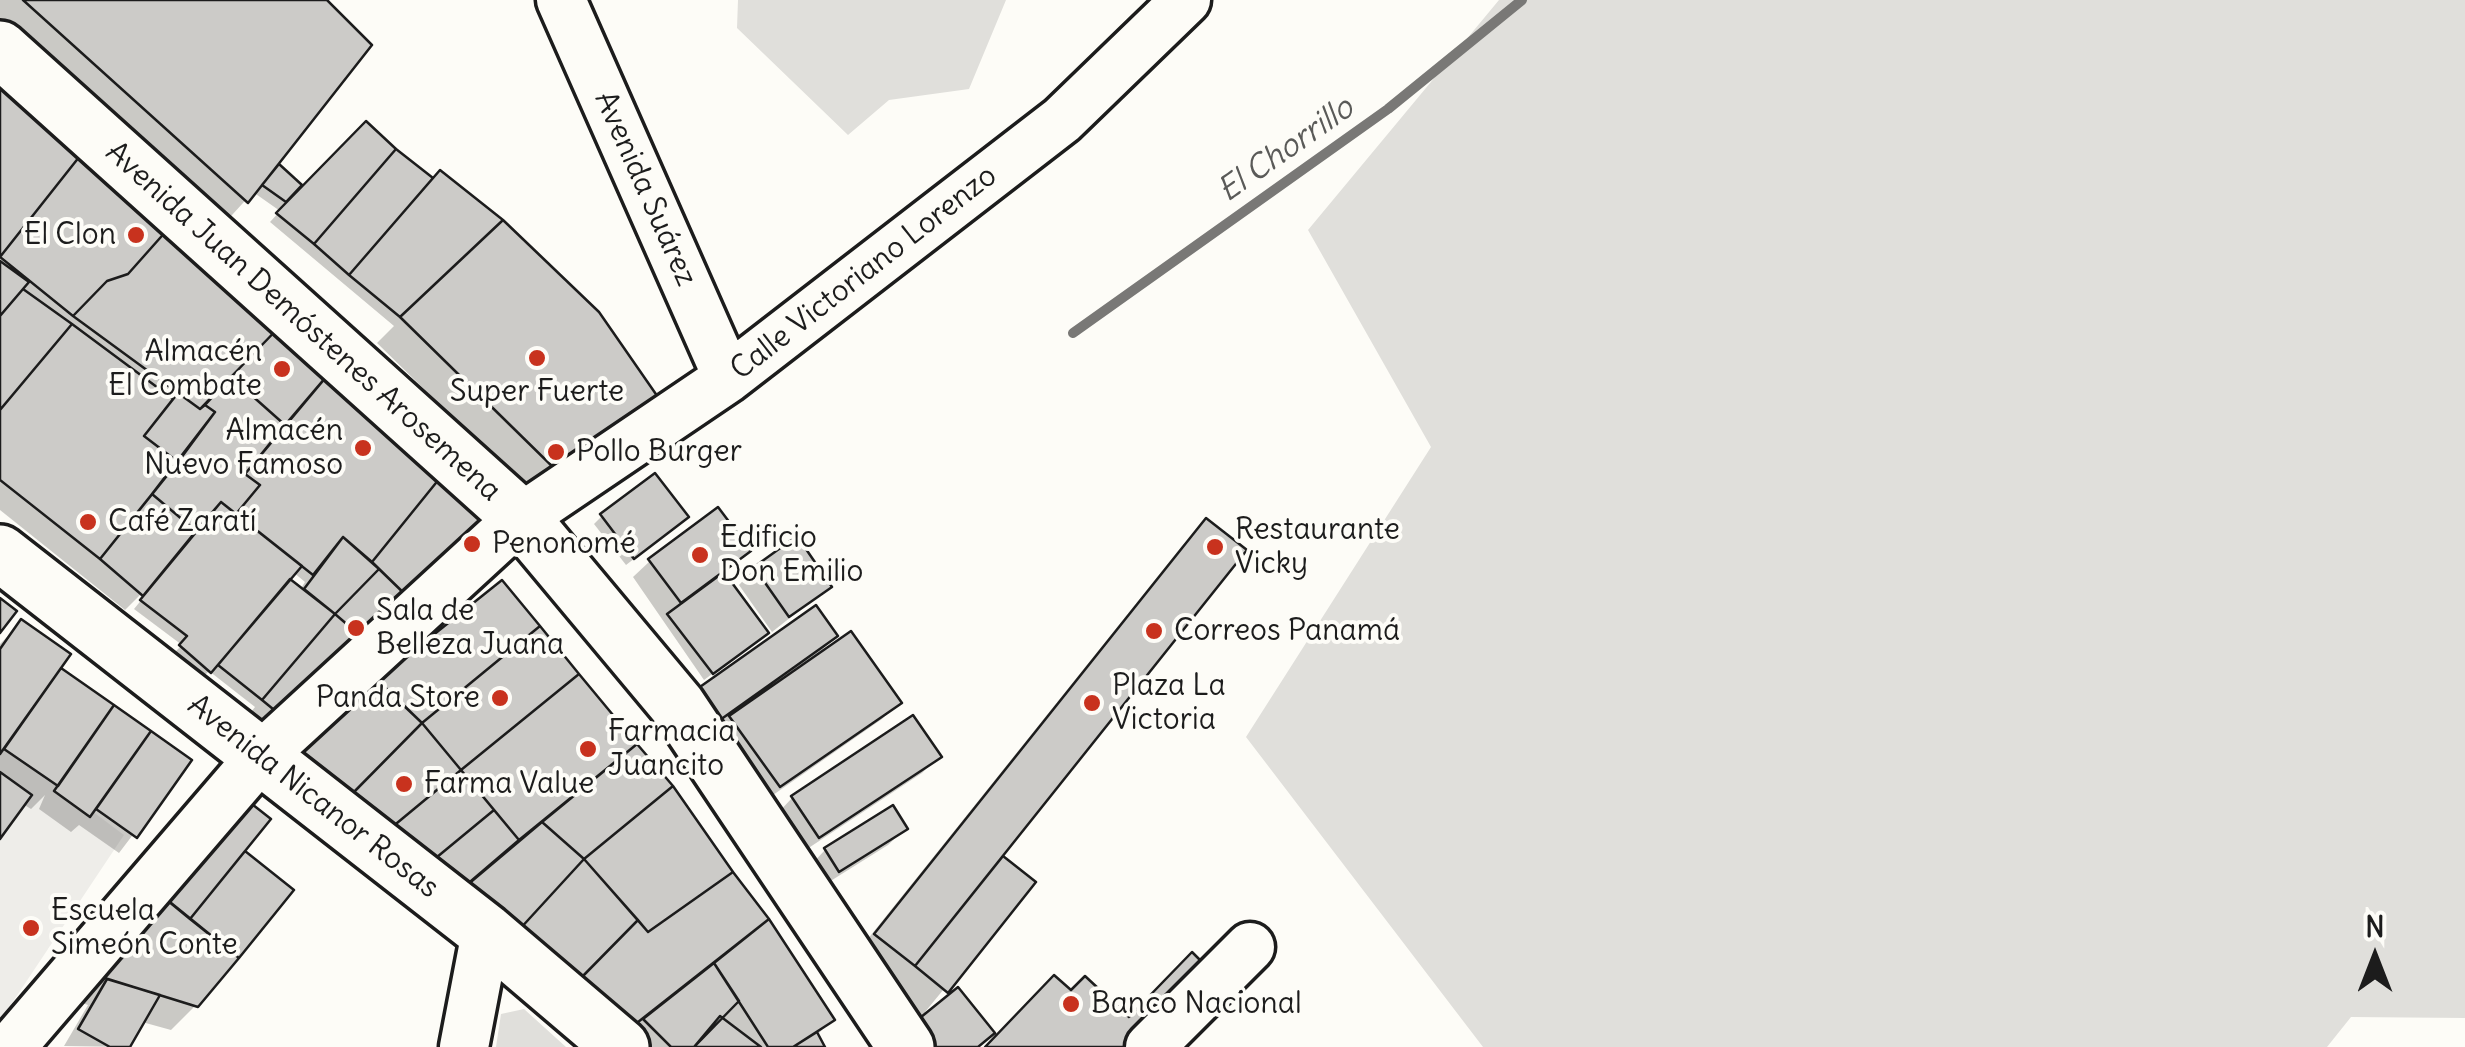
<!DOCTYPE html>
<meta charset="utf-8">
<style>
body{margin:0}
#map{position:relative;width:2465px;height:1047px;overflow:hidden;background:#fdfcf7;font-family:Delius,sans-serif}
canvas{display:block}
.north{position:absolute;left:2325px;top:907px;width:100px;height:100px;-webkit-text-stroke:8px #fdfcf7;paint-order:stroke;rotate:0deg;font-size:28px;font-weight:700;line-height:40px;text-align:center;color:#1c1c1c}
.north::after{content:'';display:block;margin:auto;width:35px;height:45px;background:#1c1c1c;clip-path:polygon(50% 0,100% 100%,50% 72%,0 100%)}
</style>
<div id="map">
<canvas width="2465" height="1047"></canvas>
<div class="north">N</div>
</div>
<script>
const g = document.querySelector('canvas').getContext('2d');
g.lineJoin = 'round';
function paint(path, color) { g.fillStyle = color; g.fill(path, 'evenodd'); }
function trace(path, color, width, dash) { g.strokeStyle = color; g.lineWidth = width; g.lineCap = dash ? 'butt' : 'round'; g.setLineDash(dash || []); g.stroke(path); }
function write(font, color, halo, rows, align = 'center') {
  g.font = font + ' Delius,sans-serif'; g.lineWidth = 8; g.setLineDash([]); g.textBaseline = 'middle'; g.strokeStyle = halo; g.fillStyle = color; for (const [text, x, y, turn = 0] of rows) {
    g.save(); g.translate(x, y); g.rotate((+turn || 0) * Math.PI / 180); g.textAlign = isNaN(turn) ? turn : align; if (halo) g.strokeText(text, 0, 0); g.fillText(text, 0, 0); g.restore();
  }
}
paint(new Path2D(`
 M 0,742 L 124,835 L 0,1021 Z`), '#eeede9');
paint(new Path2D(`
 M 738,0 L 1006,0 L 969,89 L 889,100 L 848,135 L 737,28 Z
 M 1499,0 L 2465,0 L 2465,1018 L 2351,1017 L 2327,1047 L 1483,1047 L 1246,737 L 1431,447 L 1308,230 Z
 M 524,1009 L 566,1047 L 496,1047 L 501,1014 Z`), '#e0dfdb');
paint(new Path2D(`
 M 0,0 L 323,0 L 268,173 L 279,168 L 302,189 L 366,125 L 432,181 L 657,400 L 533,496 L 377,343 L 394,326 L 270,222 L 280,211 L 253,192 L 222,226 L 0,26 Z
 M 0,67 L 493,519 L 264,746 L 240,726 L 255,707 L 209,671 L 201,679 L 173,654 L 182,645 L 134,609 L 143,598 L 140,595 L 125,610 L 0,510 ZM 293,572 L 305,582 L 300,590 L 287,580 Z
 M 602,516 L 678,525 L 626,565 L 594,524 Z
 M 1206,521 L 999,856 L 1032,882 L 925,1012 L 978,1047 L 924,1018 L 851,960 L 1182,546 Z
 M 747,551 L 722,574 L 758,640 L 704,680 L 633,577 L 650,561 Z
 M 755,568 L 829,587 L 772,632 L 739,585 Z
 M 21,623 L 58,669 L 189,761 L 119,853 L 79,825 L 71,832 L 39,809 L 45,795 L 31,809 L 23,804 L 0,835 L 0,644 Z
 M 835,635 L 814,660 L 898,703 L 882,719 L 763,802 L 674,716 Z
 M 367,674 L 577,676 L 671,788 L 767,920 L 832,1020 L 816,1036 L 822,1047 L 638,1047 L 272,770 Z
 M 913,719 L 938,757 L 922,773 L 801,853 L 776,815 L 792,798 Z
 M 892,809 L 905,829 L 888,845 L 821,887 L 809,867 L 825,850 Z
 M 242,852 L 196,1005 L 171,1030 L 142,1022 L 128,1047 L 64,1046 L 88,1005 L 73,1000 Z`), '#0003');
trace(new Path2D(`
 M 1073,333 L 1388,109 L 1522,0`), '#797876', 10);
const building = new Path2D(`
 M 23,0 L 327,0 L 372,45 L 248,203 Z
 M 0,70 L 91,142 L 0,257 Z
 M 366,121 L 396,149 L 314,244 L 276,213 Z
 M 91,142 L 176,220 L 128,274 L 107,281 L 73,316 L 0,257 Z
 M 396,149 L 433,178 L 349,275 L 314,244 Z
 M 279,164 L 302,185 L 286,202 L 262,185 Z
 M 440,170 L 503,220 L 400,317 L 349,275 Z
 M 176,220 L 287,319 L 200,409 L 73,316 L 107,281 L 128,274 Z
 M 503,220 L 599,312 L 660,400 L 559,473 L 400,317 Z
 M 0,261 L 29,282 L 0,316 Z
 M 23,289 L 72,324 L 0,410 L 0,316 Z
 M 287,319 L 337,364 L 285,425 L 231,377 Z
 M 72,324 L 173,399 L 144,436 L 178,462 L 100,559 L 0,480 L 0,410 Z
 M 337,364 L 448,468 L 372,562 L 343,537 L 313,575 L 236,514 L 260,485 L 245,474 Z
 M 231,377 L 285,425 L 245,474 L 260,485 L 236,514 L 221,502 L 196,531 L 152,494 L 215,412 L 205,405 Z
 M 178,393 L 200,409 L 205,405 L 215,412 L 178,462 L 144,436 Z
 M 448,468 L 497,519 L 413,602 L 372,562 Z
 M 655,473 L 689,517 L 634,559 L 600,514 Z
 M 152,494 L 196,531 L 143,596 L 100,559 Z
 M 221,502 L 302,566 L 211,673 L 179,645 L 187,636 L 140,600 Z
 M 718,507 L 751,551 L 681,603 L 648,559 Z
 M 1206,518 L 1247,550 L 915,966 L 874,934 Z
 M 797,536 L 832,587 L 789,617 L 754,567 Z
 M 343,537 L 379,569 L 335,614 L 304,589 Z
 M 379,569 L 413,602 L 371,645 L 335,614 Z
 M 724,572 L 769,633 L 713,674 L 667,614 Z
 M 290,579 L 335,614 L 262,700 L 218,665 Z
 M 502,580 L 540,626 L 422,723 L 377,680 Z
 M 0,598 L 17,611 L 0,633 Z
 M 816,605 L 838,636 L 720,720 L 697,689 Z
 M 335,614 L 371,645 L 290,723 L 262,700 Z
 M 21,619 L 71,654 L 0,754 L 0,649 Z
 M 540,626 L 579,674 L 461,770 L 422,723 Z
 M 851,631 L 902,703 L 780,787 L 729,716 Z
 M 61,668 L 114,705 L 58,786 L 4,749 Z
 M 367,670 L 422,723 L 349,797 L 294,744 Z
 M 579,674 L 637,744 L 519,840 L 461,770 Z
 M 114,705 L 151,731 L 90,817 L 54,791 Z
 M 913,715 L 942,757 L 819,838 L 791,796 Z
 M 422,723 L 461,770 L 391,828 L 349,797 Z
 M 151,731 L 192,760 L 137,838 L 96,809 Z
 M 637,744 L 673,786 L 584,859 L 542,822 Z
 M 461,770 L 494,810 L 431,862 L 391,828 Z
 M 0,772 L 32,795 L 0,839 Z
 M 673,786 L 733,872 L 648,932 L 584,859 Z
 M 243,797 L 271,819 L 190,919 L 162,896 Z
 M 893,805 L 908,829 L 839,872 L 824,848 Z
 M 494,810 L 519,840 L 464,887 L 431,862 Z
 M 542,822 L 584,859 L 518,931 L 466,886 Z
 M 245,851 L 294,890 L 239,958 L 190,919 Z
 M 1003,856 L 1036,882 L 948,993 L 915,966 Z
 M 584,859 L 638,920 L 579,980 L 518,931 Z
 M 733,872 L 769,919 L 633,1026 L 579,980 L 638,920 L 648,932 Z
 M 160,894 L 239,958 L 198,1007 L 95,975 Z
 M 769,919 L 835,1020 L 793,1047 L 768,1047 L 714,963 Z
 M 1192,952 L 1206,966 L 1128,1047 L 985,1047 L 1054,975 L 1071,990 L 1085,976 L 1129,1017 Z
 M 714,963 L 739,1001 L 694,1047 L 671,1047 L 643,1019 Z
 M 107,979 L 160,995 L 130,1047 L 110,1047 L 78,1029 Z
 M 958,987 L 995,1033 L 978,1047 L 928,1047 L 910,1026 Z
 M 720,1016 L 761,1047 L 694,1047 Z
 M 817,1032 L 825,1047 L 793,1047 Z`);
paint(building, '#cccbc8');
trace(building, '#1c1c1c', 2.5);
const minor = new Path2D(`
 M 561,0 L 728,378
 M 11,1047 L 261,756 L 496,540 L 521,518 L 728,378 L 1062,120 L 1186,0
 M 464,1047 L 486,932
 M 1150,1047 L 1250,947`);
const major = new Path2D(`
 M 0,49 L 521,518 L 678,706 L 906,1047
 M 0,553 L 486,932 L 621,1047`);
trace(minor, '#1c1c1c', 55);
trace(major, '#1c1c1c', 62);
trace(minor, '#fdfcf7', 48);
trace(major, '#fdfcf7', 55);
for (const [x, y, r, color] of [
 [136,235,10,"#c8321e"],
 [537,358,10,"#c8321e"],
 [282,369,10,"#c8321e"],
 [363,448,10,"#c8321e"],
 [556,452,10,"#c8321e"],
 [88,522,10,"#c8321e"],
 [472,544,10,"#c8321e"],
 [1215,547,10,"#c8321e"],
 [700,555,10,"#c8321e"],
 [356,628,10,"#c8321e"],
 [1154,631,10,"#c8321e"],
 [500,698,10,"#c8321e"],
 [1092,703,10,"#c8321e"],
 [588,749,10,"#c8321e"],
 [404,784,10,"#c8321e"],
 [31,928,10,"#c8321e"],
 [1071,1004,10,"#c8321e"]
]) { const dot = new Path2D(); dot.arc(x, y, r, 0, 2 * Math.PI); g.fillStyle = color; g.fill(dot); trace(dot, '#fdfcf7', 4); }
write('30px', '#1c1c1c', '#fdfcf7', [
 ["Avenida Suárez",645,189,66],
 ["Calle Victoriano Lorenzo",864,273,-38],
 ["Avenida Juan Demóstenes Arosemena",303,322,42],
 ["Avenida Nicanor Rosas",313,797,38]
]);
write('30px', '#1c1c1c', '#fdfcf7', [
 ["El Clon",116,235,"right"],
 ["Almacén",262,352,"right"],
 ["El Combate",262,386,"right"],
 ["Super Fuerte",537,392,"center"],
 ["Almacén",343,431,"right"],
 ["Nuevo Famoso",343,465,"right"],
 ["Pollo Burger",576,452],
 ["Café Zaratí",108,522],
 ["Restaurante",1235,530],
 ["Vicky",1235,564],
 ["Edificio",720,538],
 ["Don Emilio",720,572],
 ["Penonomé",492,544],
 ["Sala de",376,611],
 ["Belleza Juana",376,645],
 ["Correos Panamá",1174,631],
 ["Plaza La",1112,686],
 ["Victoria",1112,720],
 ["Panda Store",480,698,"right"],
 ["Farmacia",608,732],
 ["Juancito",608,766],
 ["Farma Value",424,784],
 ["Escuela",51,911],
 ["Simeón Conte",51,945],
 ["Banco Nacional",1091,1004]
], 'left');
write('italic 32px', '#5a5a58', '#fdfcf7', [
 ["El Chorrillo",1286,150,-35]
]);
</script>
